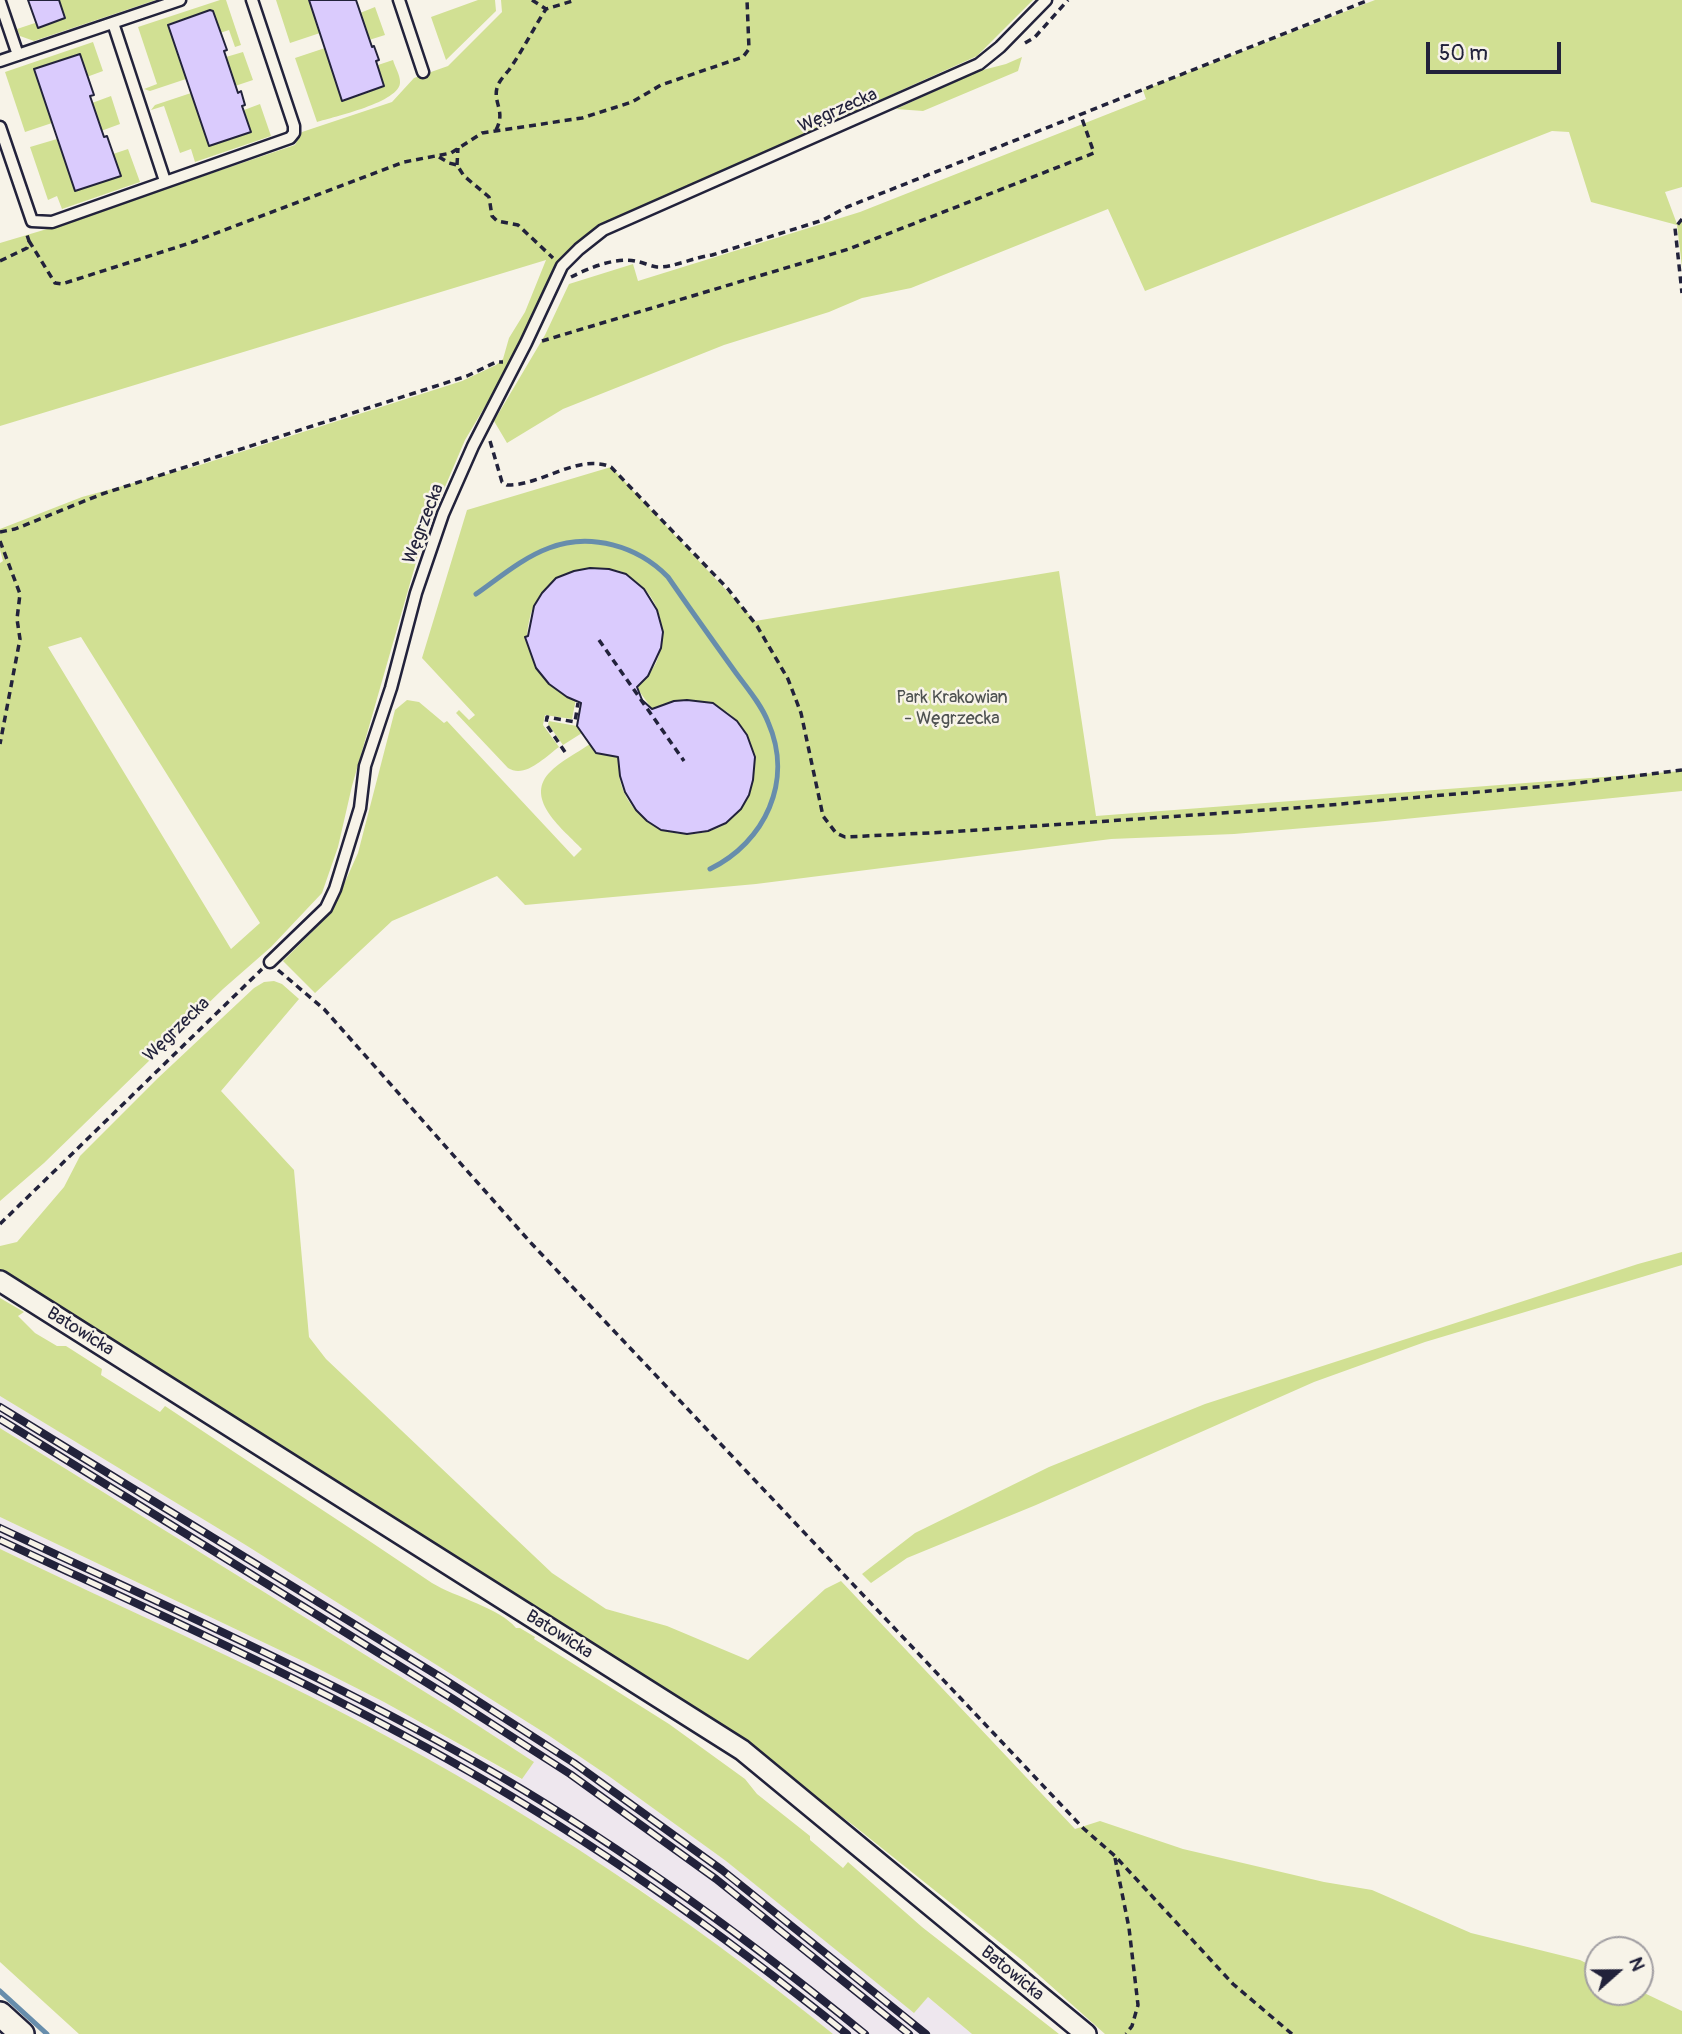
<!DOCTYPE html>
<meta charset="utf-8">
<style>
body{margin:0}
#map{position:relative;width:1682px;height:2034px;overflow:hidden;background:#f7f3e8;font-family:Pangolin,sans-serif}
canvas{display:block}
.north{position:absolute;left:1584px;top:1936px;width:70px;height:70px;box-sizing:border-box;background:#f7f3e8;border:2px solid #a29fa3;border-radius:50%;rotate:69deg;font-size:19px;font-weight:700;line-height:28px;text-align:center;color:#22223b}
.north::after{content:'';display:block;margin:auto;width:24px;height:32px;background:#22223b;clip-path:polygon(50% 0,100% 100%,50% 72%,0 100%)}
.scale{position:absolute;left:1426px;top:42px;width:135px;height:32px;box-sizing:border-box;border:4px solid #22223b;border-top:0;padding-left:9px;font-size:21px;line-height:24px;white-space:nowrap;color:#22223b;-webkit-text-stroke:5px #f7f3e8;paint-order:stroke}
</style>
<div id="map">
<canvas width="1682" height="2034"></canvas>
<div class="north">N</div>
<div class="scale">50 m</div>
</div>
<script>
const g = document.querySelector('canvas').getContext('2d');
g.lineJoin = 'round';
function paint(path, color) { g.fillStyle = color; g.fill(path, 'evenodd'); }
function trace(path, color, width, dash) { g.strokeStyle = color; g.lineWidth = width; g.lineCap = dash ? 'butt' : 'round'; g.setLineDash(dash || []); g.stroke(path); }
function write(font, color, halo, rows, align = 'center') {
  g.font = font + ' Pangolin,sans-serif'; g.lineWidth = 5; g.setLineDash([]); g.textBaseline = 'middle'; g.strokeStyle = halo; g.fillStyle = color; for (const [text, x, y, turn = 0] of rows) {
    g.save(); g.translate(x, y); g.rotate((+turn || 0) * Math.PI / 180); g.textAlign = isNaN(turn) ? turn : align; if (halo) g.strokeText(text, 0, 0); g.fillText(text, 0, 0); g.restore();
  }
}
paint(new Path2D(`
 M 0,1396 L 244,1544 L 548,1735 L 610,1777 L 726,1861 L 914,2012 L 928,1997 L 972,2034 L 833,2034 L 757,1974 L 642,1891 L 499,1800 L 361,1722 L 0,1549 L 0,1517 L 309,1664 L 384,1702 L 521,1779 L 533,1763 L 454,1710 L 0,1428 Z`), '#eee7ee');
paint(new Path2D(`
 M 59,0 L 156,0 L 34,41 L 20,36 L 17,29 L 35,23 L 38,28 L 65,18 Z
 M 220,0 L 226,0 L 241,45 L 235,47 L 229,30 L 217,34 L 210,10 L 168,24 L 186,79 L 150,91 L 144,89 L 157,84 L 138,27 Z
 M 276,0 L 309,0 L 320,33 L 290,43 Z
 M 478,0 L 495,0 L 496,11 L 446,60 L 431,17 Z
 M 501,0 L 1033,0 L 977,56 L 598,227 L 577,242 L 553,268 L 512,361 L 465,440 L 433,515 L 419,552 L 352,786 L 338,847 L 322,893 L 271,947 L 223,989 L 44,1163 L 0,1201 L 0,563 L 3,561 L 0,550 L 0,529 L 82,497 L 200,465 L 462,381 L 496,365 L 503,359 L 509,338 L 525,312 L 546,260 L 0,426 L 0,243 L 47,229 L 295,145 L 302,132 L 392,102 L 414,78 L 448,66 L 502,12 ZM 81,637 L 260,923 L 231,949 L 48,647 Z
 M 1375,0 L 1682,0 L 1682,187 L 1665,192 L 1677,224 L 1682,221 L 1682,267 L 1677,225 L 1591,202 L 1569,132 L 1552,131 L 1145,291 L 1108,209 L 911,288 L 862,298 L 829,312 L 724,345 L 563,409 L 507,443 L 494,421 L 545,335 L 569,284 L 633,264 L 638,281 L 860,212 L 1146,99 L 1143,90 Z
 M 375,7 L 385,35 L 369,40 L 360,13 Z
 M 93,42 L 103,71 L 84,78 L 76,55 L 34,69 L 52,123 L 25,132 L 5,72 Z
 M 325,48 L 343,100 L 384,87 L 378,65 L 393,60 C 395,67 400,75 400,82 C 401,102 333,117 317,122 L 295,58 Z
 M 243,52 L 253,80 L 235,86 L 226,57 Z
 M 1022,57 L 1018,71 L 923,111 L 896,109 L 979,71 L 1006,64 Z
 M 191,93 L 209,146 L 251,132 L 244,110 L 260,104 L 271,136 L 195,162 L 191,149 L 180,153 L 164,106 L 151,110 L 155,105 Z
 M 111,96 L 120,124 L 101,131 L 92,103 Z
 M 57,139 L 75,191 L 117,177 L 110,155 L 128,149 L 140,182 L 62,209 L 57,196 L 48,200 L 30,147 Z
 M 611,467 L 755,621 L 1059,571 L 1096,816 L 1682,771 L 1682,791 L 1375,822 L 1234,834 L 1111,839 L 756,884 L 525,905 L 497,876 L 392,921 L 315,993 L 283,961 L 331,913 L 358,853 L 395,710 L 407,700 L 419,702 L 444,723 L 447,721 L 574,857 L 582,849 C 564,830 524,800 549,773 C 560,761 577,753 590,744 L 596,753 L 621,757 C 621,762 619,769 619,773 C 622,809 658,837 693,834 C 704,833 720,829 728,822 C 762,793 765,740 727,712 C 705,697 677,697 652,709 L 637,688 C 642,680 651,673 656,663 C 669,634 661,598 633,579 C 628,576 626,573 620,571 C 583,561 544,575 531,613 C 528,625 525,638 529,648 C 538,674 551,691 576,699 L 572,719 L 545,715 L 543,725 L 559,747 C 545,757 525,779 508,768 L 456,713 L 459,710 L 469,720 L 475,715 L 422,658 L 467,510 Z
 M 549,721 L 577,726 L 582,733 L 563,745 L 548,724 Z
 M 274,981 L 282,984 L 299,999 L 221,1091 L 294,1170 L 309,1337 L 326,1359 L 552,1573 L 606,1609 L 667,1626 L 748,1660 L 825,1589 L 841,1581 L 1075,1829 L 1100,1821 L 1183,1849 L 1324,1882 L 1372,1890 L 1471,1933 L 1580,1960 L 1598,1969 L 1598,1992 L 1640,1991 L 1682,2011 L 1682,2034 L 1105,2034 L 1023,1961 L 853,1825 L 689,1706 L 0,1269 L 0,1246 L 17,1242 L 64,1187 L 80,1156 L 158,1078 L 254,988 L 264,982 Z
 M 1682,1252 L 1682,1265 L 1425,1342 L 1314,1382 L 1036,1505 L 907,1558 L 871,1583 L 862,1574 L 915,1533 L 1049,1467 L 1205,1404 L 1638,1264 Z
 M 0,1298 L 24,1312 L 18,1316 L 35,1333 L 57,1346 L 66,1346 L 102,1369 L 101,1375 L 160,1412 L 165,1406 L 168,1408 C 256,1467 345,1524 432,1583 C 455,1597 500,1608 516,1628 L 520,1628 L 535,1637 L 534,1639 L 669,1724 L 745,1779 L 757,1794 L 810,1836 L 810,1840 L 843,1868 L 848,1862 L 922,1927 L 1059,2034 L 972,2034 L 928,1997 L 914,2013 L 726,1861 L 610,1777 L 548,1735 L 244,1544 L 0,1396 Z
 M 0,1428 L 454,1710 L 534,1762 L 522,1779 L 384,1702 L 309,1664 L 0,1517 Z
 M 0,1549 C 120,1607 244,1661 362,1723 C 529,1811 686,1915 833,2034 L 79,2034 L 0,1962 Z`), '#d1e093');
trace(new Path2D(`
 M 476,594 C 499,578 522,558 549,548 C 590,532 638,546 668,577 C 690,609 713,641 736,673 C 747,688 761,704 768,722 C 794,781 765,842 710,869
 M 0,1991 L 47,2034`), '#678dac', 5);
const building = new Path2D(`
 M 28,0 L 59,0 L 65,18 L 38,28 Z
 M 309,0 L 356,0 L 372,47 L 374,46 L 379,60 L 376,61 L 384,86 L 342,101 Z
 M 210,10 L 213,11 L 227,50 L 224,51 L 238,93 L 241,91 L 245,105 L 242,106 L 251,132 L 209,146 L 168,25 Z
 M 80,54 L 94,95 L 90,96 L 104,137 L 107,136 L 121,176 L 75,191 L 34,69 Z
 M 590,568 L 609,569 L 626,574 L 644,589 L 657,610 L 663,632 L 661,648 L 648,676 L 637,687 L 642,700 L 652,709 L 674,701 L 687,700 L 713,703 L 737,721 L 747,735 L 755,757 L 753,780 L 749,795 L 741,809 L 726,823 L 708,831 L 687,834 L 661,830 L 647,821 L 636,810 L 625,792 L 620,776 L 618,757 L 596,753 L 577,726 L 581,703 L 567,697 L 549,684 L 536,668 L 525,637 L 528,636 L 534,606 L 542,593 L 556,578 L 574,571 Z`);
paint(building, '#dacbfd');
trace(building, '#22223b', 2);
const service = new Path2D(`
 M 399,0 L 423,72
 M 0,2 L 18,55
 M 113,23 L 165,181
 M 0,61 L 180,0
 M 0,127 L 32,221 L 52,222 L 290,138 L 294,133 L 294,126 L 252,0
 M 270,962 L 326,908 L 335,889 L 360,808 L 365,766 L 391,688 L 416,593 L 443,514 L 473,446 L 526,343 L 562,266 L 579,249 L 603,230 L 979,64 L 1000,47 L 1046,0`);
const minor = new Path2D(`
 M 0,1281 L 742,1750 L 1086,2034`);
const tertiary = new Path2D(`
 M 0,2014 L 22,2034`);
trace(service, '#22223b', 15);
trace(minor, '#22223b', 24);
trace(tertiary, '#22223b', 28);
trace(new Path2D(`
 M 532,0 L 546,9 L 576,0
 M 1025,43 L 1035,37 L 1068,0
 M 496,130 C 506,111 493,103 497,88 C 498,82 505,75 509,70 C 523,50 533,29 546,9
 M 439,157 L 449,163 L 457,165 L 464,176 L 489,197 L 492,216 L 497,221 L 518,225 L 553,258
 M 457,165 L 458,148
 M 1682,219 L 1675,228 L 1682,293
 M 29,241 L 55,283 L 62,284 L 193,242 L 404,162 L 451,153 L 482,133 L 582,118 L 632,102 L 661,85 L 743,57 L 749,49 L 747,0
 M 0,261 L 27,248 L 29,241 L 27,235
 M 571,277 C 589,268 615,257 635,261 C 642,262 650,266 657,267 C 672,268 695,257 712,255 L 823,220 L 847,207 L 1369,0
 M 542,341 L 849,249 L 1094,153 L 1080,113
 M 490,441 L 502,482 L 507,485 C 541,486 578,453 611,467 L 728,589 L 757,626 L 788,679 L 801,713 L 823,816 L 836,833 L 845,837 L 949,832 L 1295,808 L 1570,784 L 1682,770
 M 0,532 L 15,529 L 102,494 L 467,376 L 496,362 L 503,362
 M 0,541 L 20,594 L 17,619 L 20,639 L 0,744
 M 599,640 L 684,761
 M 565,752 L 546,724 L 547,717 L 575,722 L 578,703
 M 278,970 L 324,1009 L 531,1243 L 1083,1828 L 1115,1856 L 1233,1984 L 1292,2034
 M 0,1224 L 262,969
 M 1115,1858 L 1129,1928 L 1138,2005 L 1132,2026 L 1126,2034`), '#22223b', 3.5, [7, 5]);
trace(service, '#f7f3e8', 10);
trace(minor, '#f7f3e8', 19);
trace(tertiary, '#f7f3e8', 23);
const rail = new Path2D(`
 M 0,1407 L 442,1678 L 574,1763 L 722,1870 L 926,2034
 M 0,1419 L 453,1699 L 570,1774 L 716,1879 L 909,2034
 M 0,1528 C 161,1604 325,1676 479,1764 C 616,1842 743,1935 865,2034
 M 0,1540 C 158,1614 318,1685 470,1772 C 603,1848 728,1938 847,2034`);
trace(rail, '#22223b', 8);
trace(rail, '#f7f3e8', 5, [16]);
write('18px', '#22223b', '#f7f3e8', [
 ["Węgrzecka",838,111,-24],
 ["Węgrzecka",424,524,-69],
 ["Węgrzecka",177,1030,-44],
 ["Batowicka",80,1332,32],
 ["Batowicka",559,1635,32],
 ["Batowicka",1012,1974,39]
]);
write('18px', '#4e5251', '#f7f3e8', [
 ["Park Krakowian",952,698],
 ["- Węgrzecka",952,719]
]);
</script>
